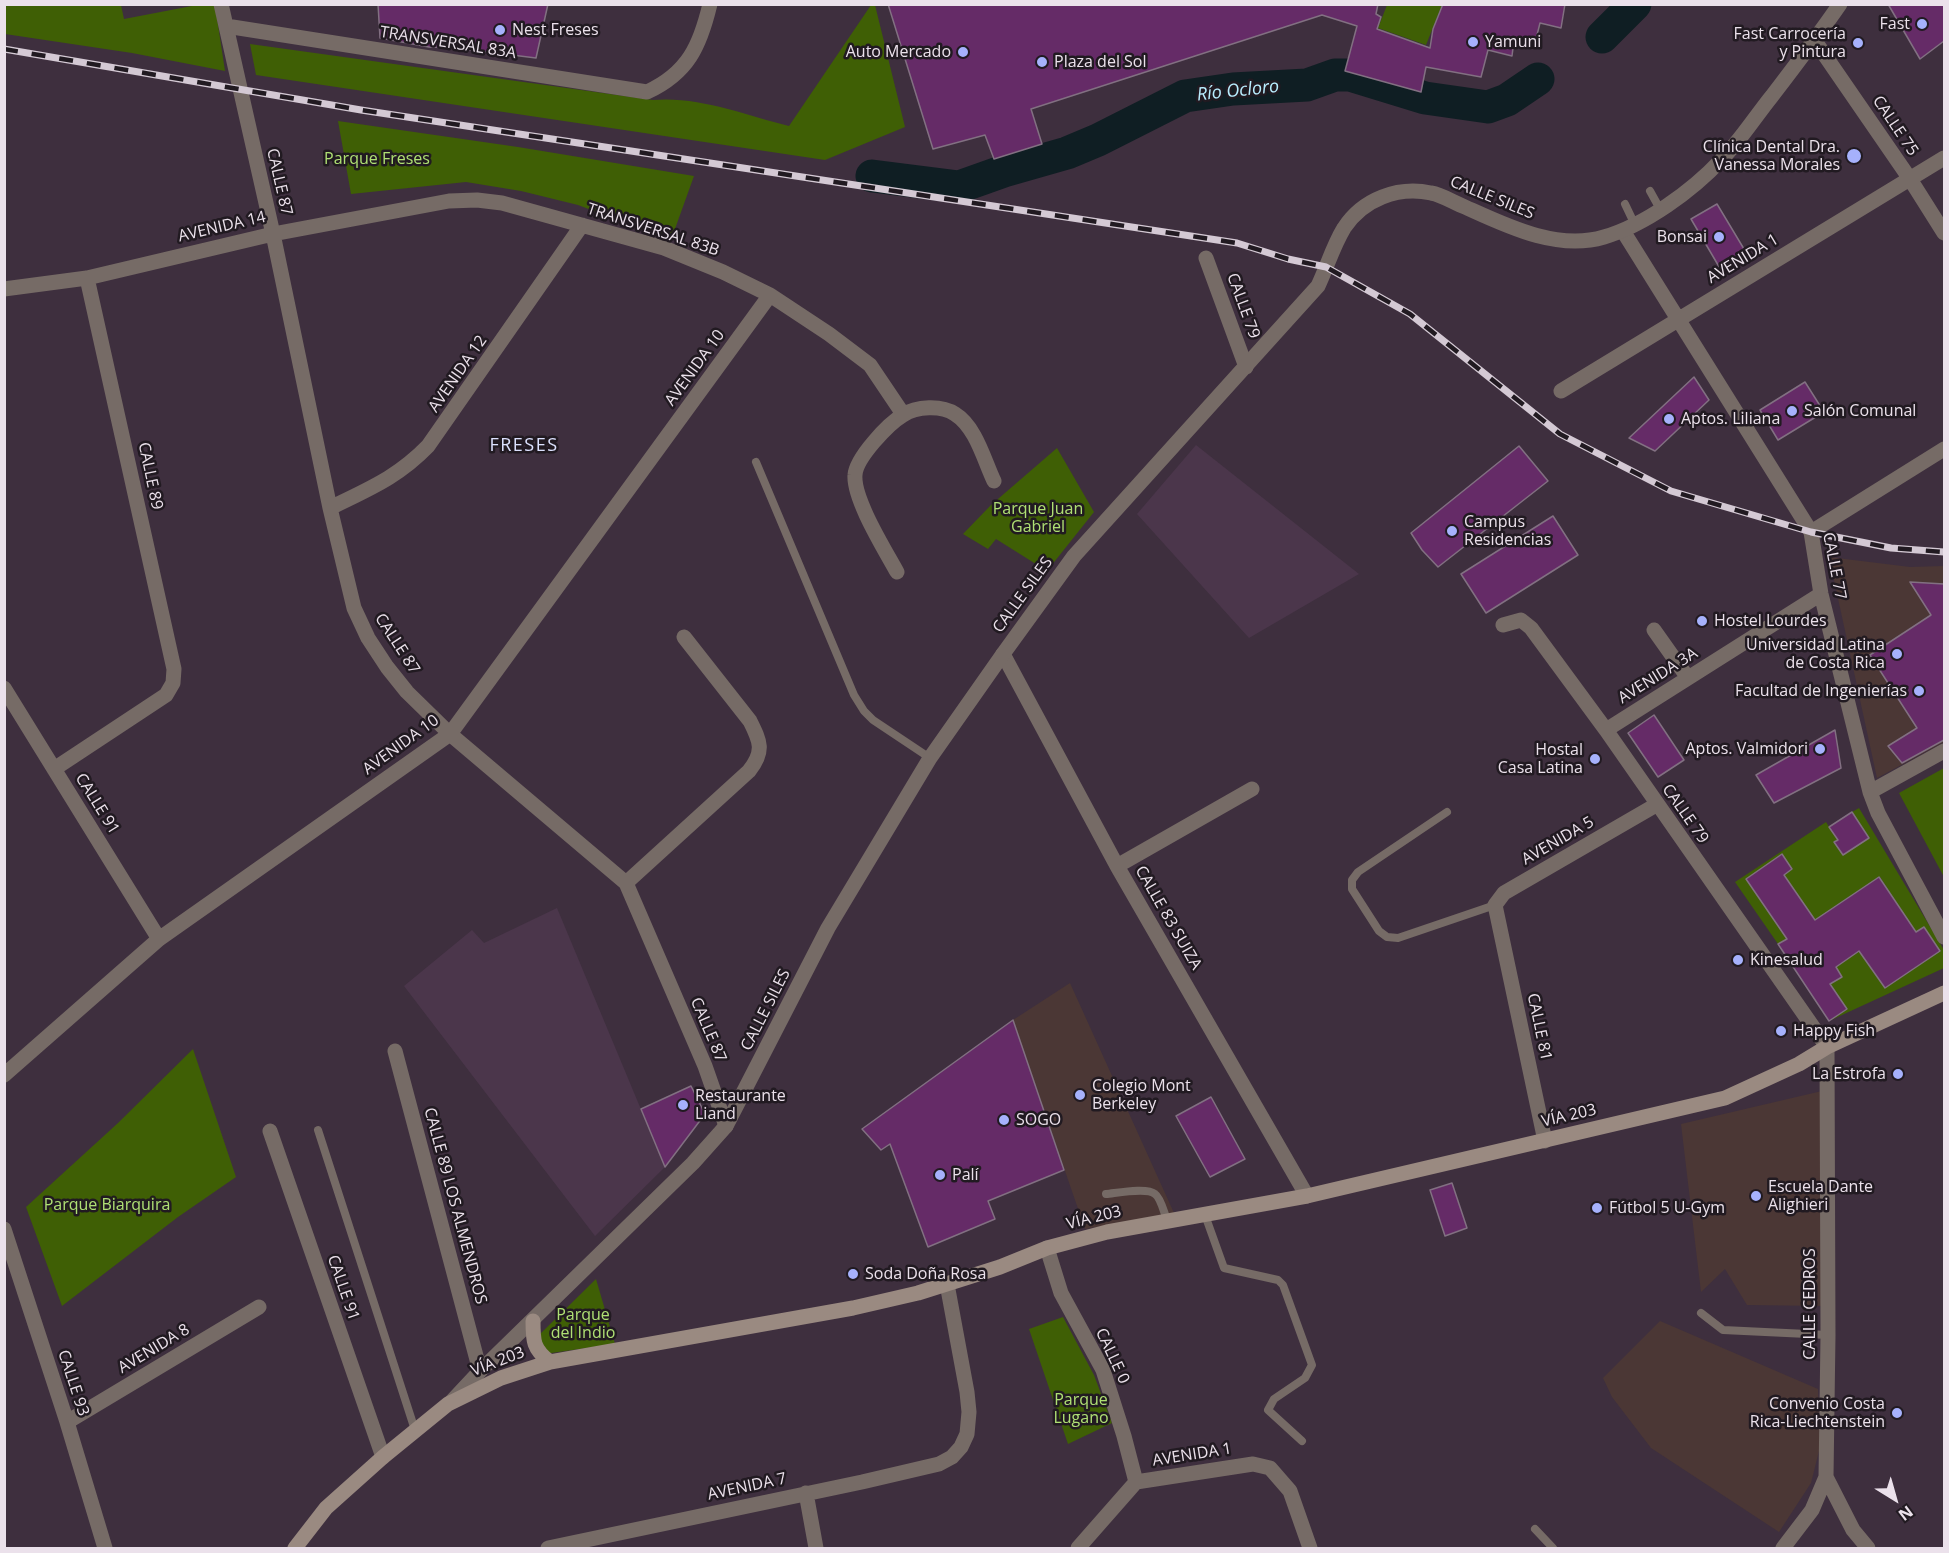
<!DOCTYPE html>
<meta charset="utf-8">
<style>
body{margin:0}
#map{position:relative;width:1949px;height:1553px;overflow:hidden;background:#3e2f3e;font-family:"Open Sans",sans-serif}
canvas{display:block}
.frame{position:absolute;inset:0;border:6px solid #ebe1eb;pointer-events:none}
.north{position:absolute;left:1865px;top:1469px;width:60px;height:60px;-webkit-text-stroke:4px #211a21;paint-order:stroke;rotate:143deg;font-size:16px;font-weight:700;line-height:24px;text-align:center;color:#ebe1eb}
.north::after{content:'';display:block;margin:auto;width:21px;height:27px;background:#ebe1eb;clip-path:polygon(50% 0,100% 100%,50% 72%,0 100%)}
</style>
<div id="map">
<canvas width="1949" height="1553"></canvas>
<div class="frame"></div>
<div class="north">N</div>
</div>
<script>
const g = document.querySelector('canvas').getContext('2d');
g.lineJoin = 'round';
function paint(path, color) { g.fillStyle = color; g.fill(path, 'evenodd'); }
function trace(path, color, width, dash) { g.strokeStyle = color; g.lineWidth = width; g.lineCap = dash ? 'butt' : 'round'; g.setLineDash(dash || []); g.stroke(path); }
function write(font, color, halo, rows, align = 'center') {
  g.font = font + ' "Open Sans",sans-serif'; g.lineWidth = 5; g.setLineDash([]); g.textBaseline = 'middle'; g.strokeStyle = halo; g.fillStyle = color; for (const [text, x, y, turn = 0] of rows) {
    g.save(); g.translate(x, y); g.rotate((+turn || 0) * Math.PI / 180); g.textAlign = isNaN(turn) ? turn : align; if (halo) g.strokeText(text, 0, 0); g.fillText(text, 0, 0); g.restore();
  }
}
paint(new Path2D(`
 M 1196,445 L 1359,574 L 1249,638 L 1137,514 Z
 M 557,908 L 665,1167 L 595,1236 L 404,986 L 472,930 L 484,943 Z`), '#4b364b');
paint(new Path2D(`
 M 1829,557 L 1910,567 L 1944,566 L 1944,742 L 1877,778 Z
 M 1070,983 L 1174,1213 L 1085,1229 L 1013,1020 Z
 M 1822,1091 L 1822,1306 L 1747,1305 L 1725,1269 L 1701,1292 L 1681,1124 Z
 M 1660,1321 L 1818,1389 L 1820,1447 L 1811,1483 L 1779,1532 L 1651,1448 L 1612,1397 L 1603,1378 Z`), '#4b3735');
paint(new Path2D(`
 M 4,5 L 121,5 L 124,19 L 197,5 L 215,5 L 225,71 L 132,53 L 5,34 Z
 M 871,5 L 875,5 L 905,127 L 825,160 L 256,75 L 250,44 L 653,100 C 699,96 745,115 789,126 Z
 M 1387,5 L 1442,5 L 1426,45 L 1378,28 Z
 M 338,121 L 518,147 L 694,176 L 671,240 L 578,205 L 521,191 L 466,182 L 351,194 Z
 M 1057,448 L 1094,512 L 1047,571 L 996,539 L 988,549 L 963,534 L 991,505 Z
 M 1944,768 L 1944,877 L 1899,793 Z
 M 1859,808 L 1944,950 L 1944,968 L 1829,1021 L 1847,1009 L 1830,984 L 1842,977 L 1836,967 L 1907,919 L 1880,877 L 1778,944 L 1735,882 L 1826,822 L 1838,840 L 1835,842 L 1843,855 L 1869,838 L 1852,812 ZM 1924,927 L 1940,951 L 1885,988 L 1861,954 L 1900,928 L 1915,932 Z
 M 193,1049 L 236,1177 L 178,1217 L 62,1306 L 26,1207 L 118,1123 Z
 M 596,1279 L 615,1344 L 544,1354 L 538,1336 Z
 M 1063,1317 L 1094,1375 L 1112,1423 L 1068,1444 L 1029,1329 Z`), '#3f5f05');
trace(new Path2D(`
 M 1602,37 L 1635,4
 M 872,176 L 959,187 L 1004,171 L 1067,153 L 1098,140 L 1185,96 L 1233,89 L 1307,85 L 1335,75 L 1350,75 L 1425,98 L 1488,107 L 1507,100 L 1538,79`), '#0f1e23', 33);
const building = new Path2D(`
 M 378,4 L 548,4 L 536,58 L 456,48 L 429,47 L 380,38 Z
 M 888,4 L 1378,4 L 1376,14 L 1381,17 L 1377,29 L 1430,48 L 1433,29 L 1443,4 L 1565,4 L 1561,28 L 1540,23 L 1535,43 L 1514,40 L 1512,56 L 1488,50 L 1481,77 L 1426,67 L 1421,92 L 1345,71 L 1357,26 L 1322,15 L 1031,109 L 1042,144 L 994,159 L 985,135 L 933,149 Z
 M 1888,4 L 1944,4 L 1944,41 L 1920,59 Z
 M 1717,204 L 1747,254 L 1721,270 L 1691,219 Z
 M 1694,377 L 1709,400 L 1655,451 L 1629,438 Z
 M 1805,382 L 1824,412 L 1778,440 L 1760,410 Z
 M 1519,446 L 1548,481 L 1438,567 L 1422,550 L 1411,533 Z
 M 1553,516 L 1578,555 L 1486,613 L 1461,574 Z
 M 1910,582 L 1944,584 L 1944,740 L 1902,763 L 1888,746 L 1917,728 L 1870,655 L 1931,615 Z
 M 1654,715 L 1684,760 L 1658,777 L 1628,733 Z
 M 1835,730 L 1841,768 L 1774,803 L 1756,775 Z
 M 1852,812 L 1869,838 L 1843,855 L 1834,842 L 1838,840 L 1829,827 Z
 M 1782,854 L 1792,869 L 1784,875 L 1815,920 L 1879,877 L 1916,932 L 1924,927 L 1940,951 L 1885,988 L 1859,951 L 1836,967 L 1842,977 L 1830,984 L 1847,1009 L 1829,1021 L 1778,944 L 1787,939 L 1746,879 Z
 M 1013,1020 L 1064,1170 L 988,1201 L 995,1219 L 928,1247 L 890,1144 L 881,1150 L 862,1129 Z
 M 691,1086 L 705,1114 L 665,1167 L 641,1109 Z
 M 1211,1097 L 1245,1159 L 1210,1177 L 1176,1116 Z
 M 1452,1183 L 1467,1228 L 1445,1236 L 1430,1190 Z`);
paint(building, '#652b67');
trace(building, '#827082', 1.5);
trace(new Path2D(`
 M 1650,191 L 1660,209
 M 1625,204 L 1635,225
 M 756,462 L 854,695 L 864,711 L 873,720 L 930,758
 M 1447,812 L 1358,872 L 1352,880 L 1352,889 L 1379,931 L 1387,937 L 1398,938 L 1495,905
 M 318,1130 L 415,1430
 M 1106,1194 C 1117,1193 1147,1187 1155,1194 C 1161,1198 1164,1213 1167,1220
 M 1205,1215 L 1224,1268 L 1278,1280 L 1283,1285 L 1312,1365 L 1305,1378 L 1274,1399 L 1268,1410 L 1302,1441
 M 1701,1313 L 1723,1330 L 1828,1335
 M 1535,1529 L 1553,1548`), '#766b66', 8);
trace(new Path2D(`
 M 221,4 L 273,234 L 330,508 L 354,608 L 368,638 L 387,667 L 407,692 L 450,734 L 626,883 L 705,1066 L 726,1126
 M 226,26 L 647,92 C 688,73 700,46 710,4
 M 1815,41 L 1910,179 L 1944,233
 M 1623,231 L 1811,532 L 1821,594 L 1870,792 L 1878,813 L 1944,937
 M 1206,258 L 1246,367
 M 4,289 L 87,278 L 273,234 L 449,201 L 477,200 L 502,203 L 664,248 L 723,272 L 770,295 L 829,334 L 870,365 L 903,414
 M 1561,391 L 1944,158
 M 330,508 C 368,489 397,478 428,446 L 582,225
 M 1811,532 L 1944,449
 M 897,572 C 885,550 853,499 855,475 C 856,458 888,424 903,415 C 916,406 942,405 955,414 C 976,427 984,460 994,481
 M 1503,625 L 1521,620 L 1531,628 L 1606,730 L 1827,1047
 M 1654,630 L 1688,678
 M 1003,654 L 1117,866 L 1307,1196
 M 4,688 L 159,939
 M 1606,730 L 1821,594
 M 54,769 L 166,695 L 173,683 L 174,669 L 87,278
 M 1870,792 L 1944,751
 M 1117,866 L 1252,789
 M 626,883 L 749,771 C 765,751 760,741 750,721 L 684,637
 M 395,1051 L 480,1371
 M 4,1075 L 159,939 L 450,734 L 770,295
 M 270,1131 L 383,1457
 M 1545,1141 L 1495,905 L 1504,893 L 1656,805
 M 4,1229 L 67,1422 L 105,1548
 M 1047,1248 L 1061,1293 L 1103,1370 L 1124,1436 L 1136,1482
 M 67,1422 L 259,1307
 M 806,1493 L 816,1548
 M 548,1548 L 862,1482 L 939,1464 L 952,1457 L 961,1447 L 967,1434 L 969,1412 L 967,1392 L 947,1284
 M 1078,1548 L 1136,1482 L 1253,1464 L 1270,1468 L 1290,1491 L 1310,1548`), '#766b66', 15);
trace(new Path2D(`
 M 451,1402 L 480,1371 L 693,1163 L 726,1126 L 828,928 L 930,758 L 1003,654 L 1074,556 L 1318,286 C 1327,267 1333,246 1344,228 C 1363,199 1398,186 1431,193 C 1443,195 1454,203 1465,207 C 1507,226 1557,251 1604,237 C 1645,225 1692,191 1721,160 C 1740,141 1755,117 1772,96 C 1795,66 1818,36 1840,4
 M 1826,1477 L 1853,1530 L 1868,1548
 M 1783,1548 L 1812,1510 L 1826,1477 L 1828,1335 L 1827,1047`), '#766b66', 15);
trace(new Path2D(`
 M 533,1321 C 533,1341 533,1349 550,1362
 M 295,1548 L 326,1508 L 383,1457 L 448,1404 L 501,1378 L 550,1362 L 853,1308 L 918,1293 L 1000,1267 L 1047,1248 L 1107,1232 L 1307,1196 L 1725,1098 L 1799,1064 L 1827,1047 L 1944,993`), '#9a8a81', 15);
const rail = new Path2D(`
 M 4,49 L 361,110 L 1237,243 L 1288,259 L 1326,267 L 1410,314 L 1560,434 L 1671,491 L 1811,532 L 1891,548 L 1944,552`);
trace(rail, '#d4c9d4', 7);
trace(rail, '#211a21', 4.5, [14]);
for (const [x, y, r, color] of [
 [1922,24,6,"#a6b1fc"],
 [500,30,6,"#a6b1fc"],
 [1473,42,6,"#a6b1fc"],
 [1858,43,6,"#a6b1fc"],
 [963,52,6,"#a6b1fc"],
 [1042,62,6,"#a6b1fc"],
 [1854,156,8,"#a6b1fc"],
 [1719,237,6,"#a6b1fc"],
 [1792,411,6,"#a6b1fc"],
 [1669,419,6,"#a6b1fc"],
 [1452,531,6,"#a6b1fc"],
 [1702,621,6,"#a6b1fc"],
 [1897,654,6,"#a6b1fc"],
 [1919,691,6,"#a6b1fc"],
 [1820,749,6,"#a6b1fc"],
 [1595,759,6,"#a6b1fc"],
 [1738,960,6,"#a6b1fc"],
 [1781,1031,6,"#a6b1fc"],
 [1898,1074,6,"#a6b1fc"],
 [1080,1095,6,"#a6b1fc"],
 [683,1105,6,"#a6b1fc"],
 [1004,1120,6,"#a6b1fc"],
 [940,1175,6,"#a6b1fc"],
 [1756,1196,6,"#a6b1fc"],
 [1597,1208,6,"#a6b1fc"],
 [853,1274,6,"#a6b1fc"],
 [1897,1413,6,"#a6b1fc"]
]) { const dot = new Path2D(); dot.arc(x, y, r, 0, 2 * Math.PI); g.fillStyle = color; g.fill(dot); trace(dot, '#211a21', 2); }
write('16px', '#ebe1eb', '#211a21', [
 ["Fast",1910,24,"right"],
 ["Nest Freses",512,30],
 ["Fast Carrocería",1846,34,"right"],
 ["y Pintura",1846,52,"right"],
 ["Yamuni",1485,42],
 ["Auto Mercado",951,52,"right"],
 ["Plaza del Sol",1054,62],
 ["Clínica Dental Dra.",1840,147,"right"],
 ["Vanessa Morales",1840,165,"right"],
 ["Bonsai",1707,237,"right"],
 ["Salón Comunal",1804,411],
 ["Aptos. Liliana",1681,419],
 ["Campus",1464,522],
 ["Residencias",1464,540],
 ["Hostel Lourdes",1714,621],
 ["Universidad Latina",1885,645,"right"],
 ["de Costa Rica",1885,663,"right"],
 ["Facultad de Ingenierías",1907,691,"right"],
 ["Aptos. Valmidori",1808,749,"right"],
 ["Hostal",1583,750,"right"],
 ["Casa Latina",1583,768,"right"],
 ["Kinesalud",1750,960],
 ["Happy Fish",1793,1031],
 ["La Estrofa",1886,1074,"right"],
 ["Colegio Mont",1092,1086],
 ["Berkeley",1092,1104],
 ["Restaurante",695,1096],
 ["Liand",695,1114],
 ["SOGO",1016,1120],
 ["Palí",952,1175],
 ["Escuela Dante",1768,1187],
 ["Alighieri",1768,1205],
 ["Fútbol 5 U-Gym",1609,1208],
 ["Soda Doña Rosa",865,1274],
 ["Convenio Costa",1885,1404,"right"],
 ["Rica-Liechtenstein",1885,1422,"right"]
], 'left');
write('16px', '#ebe1eb', '#211a21', [
 ["TRANSVERSAL 83A",448,43,9],
 ["CALLE 75",1895,126,56],
 ["CALLE 87",279,182,77],
 ["CALLE SILES",1492,198,22],
 ["AVENIDA 14",222,227,-13],
 ["TRANSVERSAL 83B",653,230,18],
 ["AVENIDA 1",1743,259,-31],
 ["CALLE 79",1243,306,70],
 ["AVENIDA 10",695,368,-54],
 ["AVENIDA 12",458,374,-55],
 ["CALLE 89",150,476,78],
 ["CALLE 77",1834,566,79],
 ["CALLE SILES",1023,595,-54],
 ["CALLE 87",397,644,57],
 ["AVENIDA 3A",1658,676,-32],
 ["AVENIDA 10",401,745,-36],
 ["CALLE 91",97,804,58],
 ["CALLE 79",1685,814,55],
 ["AVENIDA 5",1558,841,-30],
 ["CALLE 83 SUIZA",1168,918,60],
 ["CALLE SILES",766,1010,-63],
 ["CALLE 81",1539,1027,78],
 ["CALLE 87",708,1030,67],
 ["VÍA 203",1569,1116,-13],
 ["CALLE 89 LOS ALMENDROS",455,1206,75],
 ["VÍA 203",1094,1218,-14],
 ["CALLE 91",343,1288,71],
 ["CALLE CEDROS",1810,1304,-90],
 ["AVENIDA 8",154,1349,-31],
 ["CALLE 0",1112,1356,65],
 ["VÍA 203",498,1362,-21],
 ["CALLE 93",73,1383,72],
 ["AVENIDA 1",1192,1455,-9],
 ["AVENIDA 7",747,1487,-12]
]);
write('16px', '#afe074', '#211a21', [
 ["Parque Freses",377,159],
 ["Parque Juan",1038,509],
 ["Gabriel",1038,527],
 ["Parque Biarquira",107,1205],
 ["Parque",583,1315],
 ["del Indio",583,1333],
 ["Parque",1081,1400],
 ["Lugano",1081,1418]
]);
write('italic 18px', '#b8edfe', '#211a21', [
 ["Río Ocloro",1238,91,-6]
]);
g.letterSpacing = '1.5px';
write('18px', '#dce1fe', '#211a21', [
 ["FRESES",524,446]
]);
g.letterSpacing = '0px';
</script>
